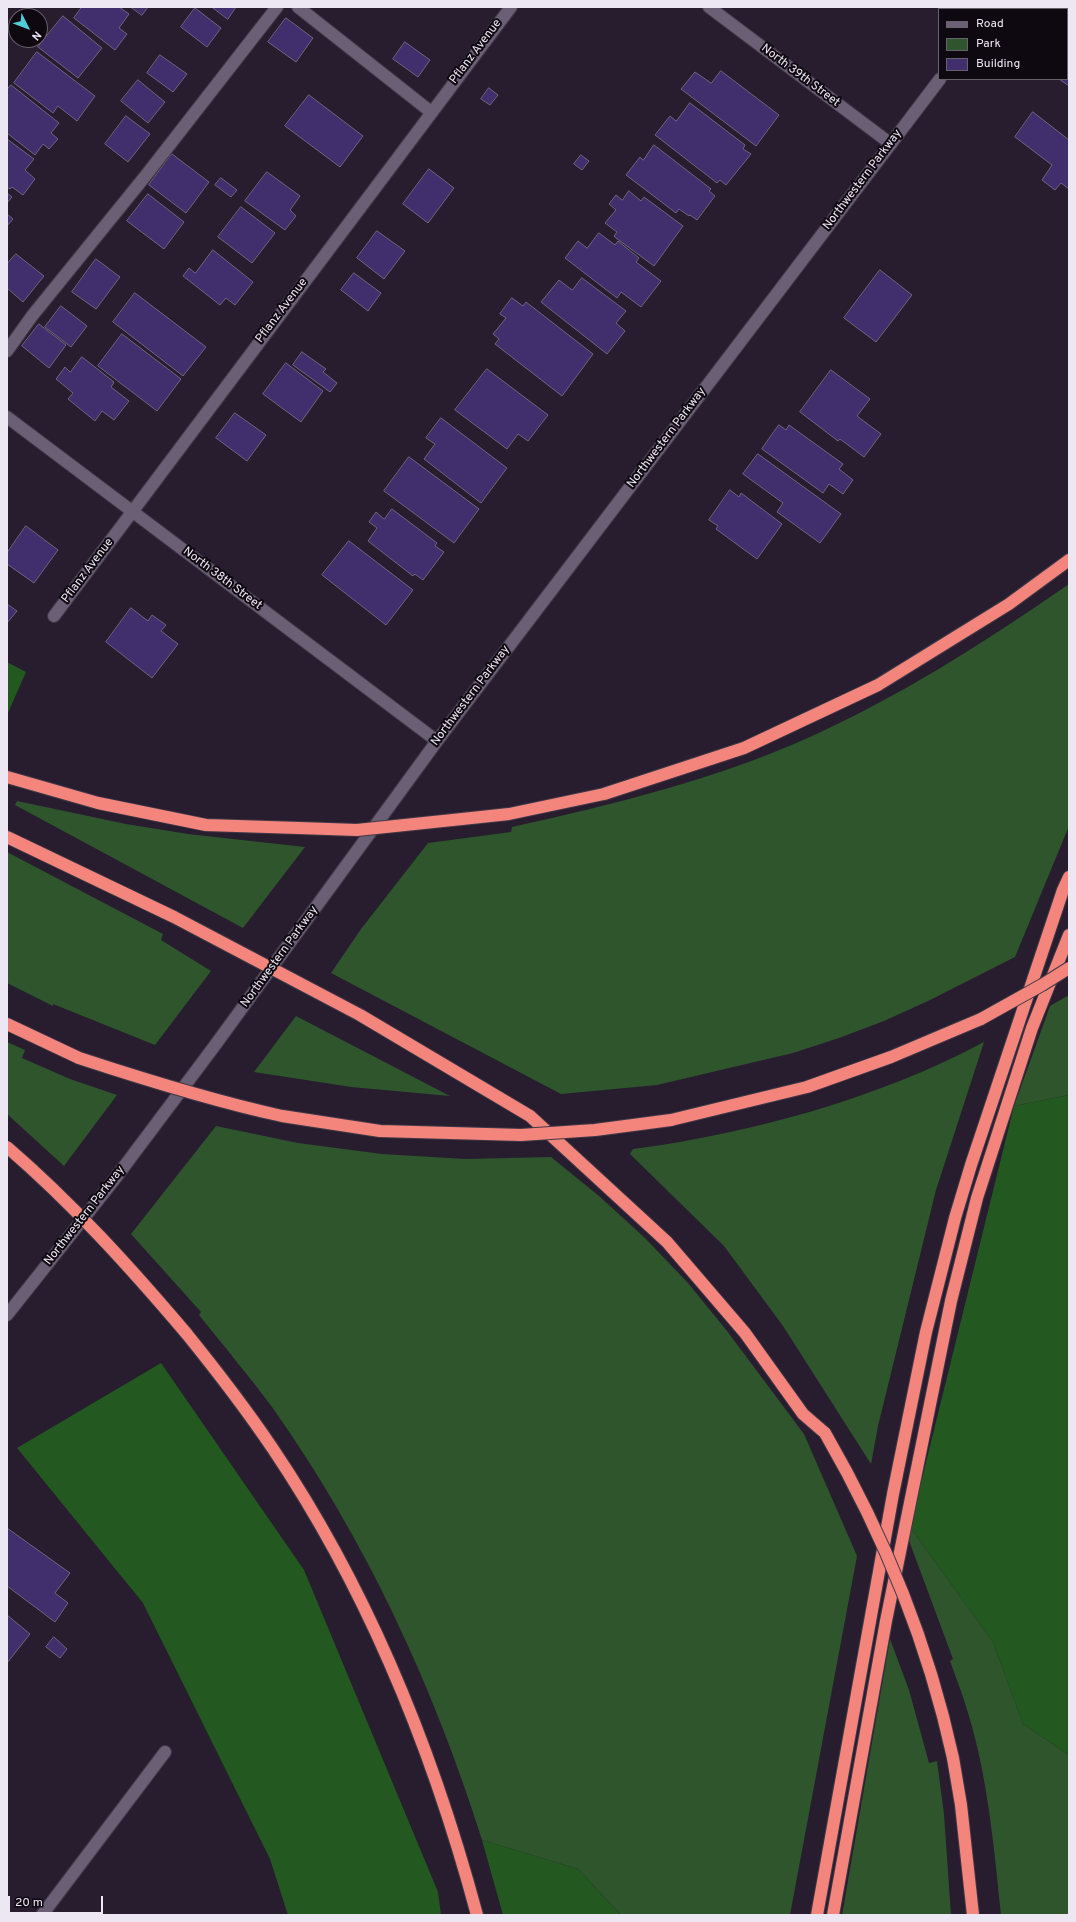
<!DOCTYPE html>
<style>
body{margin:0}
#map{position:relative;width:1076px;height:1922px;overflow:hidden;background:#271d2f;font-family:Overpass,sans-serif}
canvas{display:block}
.frame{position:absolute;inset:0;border:8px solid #ede6f3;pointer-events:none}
.legend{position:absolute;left:938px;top:8px;width:130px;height:72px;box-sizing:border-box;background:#0e0911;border:1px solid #67616b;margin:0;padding:5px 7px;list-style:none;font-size:12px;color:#ede6f3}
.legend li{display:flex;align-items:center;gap:8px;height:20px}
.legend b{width:20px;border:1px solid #67616b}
.north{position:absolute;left:8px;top:8px;width:40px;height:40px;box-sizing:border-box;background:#0e0911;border:1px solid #67616b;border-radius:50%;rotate:132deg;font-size:11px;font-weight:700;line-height:16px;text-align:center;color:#ede6f3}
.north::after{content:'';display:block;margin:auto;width:14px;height:18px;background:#52cbd8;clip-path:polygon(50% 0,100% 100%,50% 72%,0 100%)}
.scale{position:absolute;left:8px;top:1896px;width:95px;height:18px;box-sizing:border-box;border:2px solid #ede6f3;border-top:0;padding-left:5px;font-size:12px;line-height:14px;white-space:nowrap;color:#ede6f3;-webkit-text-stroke:3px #0e0911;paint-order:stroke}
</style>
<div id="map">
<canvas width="1076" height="1922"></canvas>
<div class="frame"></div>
<ul class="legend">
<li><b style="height:5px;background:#6b5f75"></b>Road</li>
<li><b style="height:11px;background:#2e552c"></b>Park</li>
<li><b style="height:11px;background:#412f6d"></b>Building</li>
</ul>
<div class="north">N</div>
<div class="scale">20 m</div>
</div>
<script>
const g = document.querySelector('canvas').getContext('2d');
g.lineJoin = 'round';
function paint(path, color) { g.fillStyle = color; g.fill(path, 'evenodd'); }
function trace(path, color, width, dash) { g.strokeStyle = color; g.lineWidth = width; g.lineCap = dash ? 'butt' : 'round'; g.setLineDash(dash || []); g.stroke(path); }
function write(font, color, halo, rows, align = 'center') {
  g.font = font + ' Overpass,sans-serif'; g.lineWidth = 4; g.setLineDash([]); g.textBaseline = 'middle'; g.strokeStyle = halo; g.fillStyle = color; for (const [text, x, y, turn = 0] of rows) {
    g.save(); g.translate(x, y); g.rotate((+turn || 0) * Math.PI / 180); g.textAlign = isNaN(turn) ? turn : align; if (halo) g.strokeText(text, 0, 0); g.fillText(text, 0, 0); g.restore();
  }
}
paint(new Path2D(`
 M 1069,584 L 1069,826 L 1015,957 L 928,1001 L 884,1021 L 839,1038 L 793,1053 L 657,1085 L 561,1094 L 331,973 L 361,929 L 428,843 L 511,832 L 512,827 C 611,805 709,781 801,741 C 896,699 984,643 1069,584 Z
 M 17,801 L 126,824 L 188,834 L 305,847 L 243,928 L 15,805 Z
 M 7,852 L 163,934 L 161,940 L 211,971 L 155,1045 L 53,1004 L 53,1006 L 7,983 Z
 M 1069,995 L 1069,1095 L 1014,1106 L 1050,1006 Z
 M 296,1016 L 450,1096 L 351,1087 L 254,1072 Z
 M 7,1042 L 25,1050 L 22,1058 L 70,1079 L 117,1095 L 64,1166 L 7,1114 Z
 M 984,1042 L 936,1190 L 878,1426 L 871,1464 L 783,1326 L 724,1246 L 630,1154 L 633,1149 C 749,1134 880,1098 984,1042 Z
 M 216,1126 L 298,1143 L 382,1154 L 466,1159 L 551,1157 L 599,1196 L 645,1238 L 688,1283 L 727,1331 L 804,1434 L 857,1556 L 790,1915 L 621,1915 L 578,1869 L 482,1840 C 434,1687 365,1538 272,1407 C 249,1376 223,1345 199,1315 L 201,1312 L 131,1234 Z
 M 910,1527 L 993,1642 L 1023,1724 L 1069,1755 L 1069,1915 L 1001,1915 C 994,1848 988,1778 968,1713 C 963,1695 956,1678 950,1661 L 953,1659 L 908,1538 Z
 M 890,1639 L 909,1690 L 929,1763 L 937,1761 L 944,1814 L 951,1915 L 842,1915 Z`), '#2e552c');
paint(new Path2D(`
 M 7,662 L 26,672 L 7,715 Z
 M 1069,1095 L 1069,1755 L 1023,1724 L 993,1642 L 910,1527 L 1014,1106 Z
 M 161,1363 L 304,1570 L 438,1892 L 441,1915 L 288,1915 L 270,1859 L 143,1603 L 17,1448 Z
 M 482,1840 L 578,1869 L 621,1915 L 503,1915 Z`), '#235920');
const building = new Path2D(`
 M 82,7 L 119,7 L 129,14 L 119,28 L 127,34 L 115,50 L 74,18 Z
 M 131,7 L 148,7 L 142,15 Z
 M 212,7 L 236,7 L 228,19 Z
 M 195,8 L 221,28 L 207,47 L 181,27 Z
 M 63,16 L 102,48 L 78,78 L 38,47 Z
 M 286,18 L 313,38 L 296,62 L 268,42 Z
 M 405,42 L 430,60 L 418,77 L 393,59 Z
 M 37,52 L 95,96 L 77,121 L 58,106 L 53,113 L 14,83 Z
 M 160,55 L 187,74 L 173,92 L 147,73 Z
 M 1069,61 L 1069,86 L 1059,79 L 1067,79 L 1067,64 Z
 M 721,71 L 779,115 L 756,146 L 681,89 L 695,72 L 711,83 Z
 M 138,80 L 165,102 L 148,123 L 121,101 Z
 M 11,85 L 59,123 L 51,133 L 58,139 L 49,149 L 43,144 L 35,155 L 7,133 L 7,90 Z
 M 489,88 L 498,95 L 490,105 L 481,99 Z
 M 309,95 L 363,136 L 340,167 L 285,126 Z
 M 690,103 L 745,145 L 743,149 L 751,154 L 726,185 L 720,180 L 717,183 L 655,135 L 670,116 L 676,121 Z
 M 1033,112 L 1069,140 L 1069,189 L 1061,183 L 1055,190 L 1042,180 L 1052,165 L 1015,137 Z
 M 126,116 L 150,134 L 128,162 L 105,144 Z
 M 7,139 L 34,159 L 25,170 L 35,179 L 23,195 L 12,187 L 10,189 L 7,187 Z
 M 654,145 L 711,189 L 709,191 L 715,196 L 697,220 L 690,215 L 689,216 L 679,209 L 676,213 L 626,175 L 640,157 L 643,160 Z
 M 172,154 L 209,182 L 186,213 L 149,185 Z
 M 581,155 L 589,161 L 582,170 L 574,164 Z
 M 429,169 L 454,188 L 428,223 L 403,204 Z
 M 267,172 L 300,196 L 290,210 L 296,216 L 285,230 L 245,201 Z
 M 221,178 L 237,190 L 231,197 L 215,185 Z
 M 629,191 L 641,201 L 644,197 L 683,226 L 654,266 L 616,238 L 614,236 L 617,232 L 605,223 L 616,210 L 609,204 L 616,195 L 622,200 Z
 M 7,193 L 12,197 L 7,203 Z
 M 148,194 L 184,222 L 164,249 L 127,221 Z
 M 241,207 L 275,233 L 252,263 L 218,237 Z
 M 7,214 L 13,219 L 7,226 Z
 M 377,231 L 405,251 L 384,279 L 357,258 Z
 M 599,233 L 615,245 L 618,241 L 639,258 L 636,262 L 661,281 L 641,307 L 621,292 L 617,298 L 565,258 L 578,241 L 587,248 Z
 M 213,250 L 253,282 L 235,305 L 226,298 L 220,305 L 183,276 L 189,268 L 195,273 Z
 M 16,254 L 44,276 L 23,302 L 7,288 L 7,264 Z
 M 96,259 L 120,277 L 96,309 L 72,292 Z
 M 880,270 L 912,295 L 876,342 L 844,318 Z
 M 354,273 L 381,293 L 368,311 L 341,290 Z
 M 582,278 L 626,311 L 616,323 L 625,331 L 607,354 L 541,302 L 559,280 L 572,290 Z
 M 135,293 L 206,347 L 183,376 L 113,322 Z
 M 512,298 L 523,306 L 526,302 L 593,354 L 562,396 L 495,344 L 499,339 L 493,334 L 506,318 L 500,314 Z
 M 61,306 L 87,326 L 71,347 L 45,327 Z
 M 39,324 L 66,345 L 49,368 L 22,346 Z
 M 122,334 L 181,379 L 157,411 L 98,366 Z
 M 302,352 L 326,369 L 323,372 L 337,383 L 330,392 L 293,365 Z
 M 82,357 L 114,382 L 111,387 L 129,401 L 114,420 L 102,411 L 95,421 L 68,399 L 73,393 L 56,379 L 65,367 L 70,372 Z
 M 286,363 L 323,391 L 301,422 L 263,394 Z
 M 487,369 L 548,415 L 528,441 L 518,434 L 507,449 L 455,410 Z
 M 831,370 L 870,399 L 857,416 L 881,434 L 864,457 L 840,439 L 838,441 L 800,412 Z
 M 235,413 L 266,435 L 247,461 L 216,438 Z
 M 441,418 L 507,468 L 481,503 L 424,459 L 435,444 L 426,438 Z
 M 779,425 L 786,430 L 789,425 L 843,464 L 839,469 L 853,480 L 843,494 L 829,484 L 823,493 L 762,449 Z
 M 758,454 L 841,514 L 820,543 L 777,512 L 783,503 L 743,474 Z
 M 409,457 L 479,509 L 454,543 L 384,491 Z
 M 730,490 L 739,497 L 741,493 L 782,524 L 757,559 L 716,529 L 718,526 L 709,520 Z
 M 392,509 L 437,543 L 435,546 L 444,552 L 423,580 L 415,574 L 413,576 L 368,541 L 377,528 L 369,522 L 376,512 L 384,519 Z
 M 26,526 L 58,550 L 34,583 L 7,564 L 7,553 Z
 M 349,541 L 413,590 L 386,625 L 322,575 Z
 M 7,604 L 17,611 L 7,623 Z
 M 131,608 L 148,621 L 152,615 L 166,625 L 161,631 L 178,644 L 152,678 L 106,642 Z
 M 7,1528 L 70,1573 L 55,1593 L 68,1603 L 55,1622 L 7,1586 Z
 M 7,1615 L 30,1634 L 7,1663 Z
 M 54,1637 L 67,1649 L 60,1658 L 46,1647 Z`);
paint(building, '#412f6d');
trace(building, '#6b667e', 1);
const lane = new Path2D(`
 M 298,7 L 431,112
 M 7,351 L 32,316 L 147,174 L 277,7
 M 42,1915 L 165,1752`);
const street = new Path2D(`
 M 709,7 L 891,144
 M 54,616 L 511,7`);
const secondary = new Path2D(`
 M 992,9 L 994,7
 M 7,417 L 437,741
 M 7,1315 L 114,1180 L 213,1048 L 437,741 L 940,79`);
const highway = new Path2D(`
 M 7,777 L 98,803 L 206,825 L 299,828
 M 462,819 L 509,814 L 604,794 L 744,748 L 878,685 L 1009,604 L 1069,560
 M 7,837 L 174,917
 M 360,1015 L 530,1116 L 667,1242 L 745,1333 L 803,1414 L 825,1433
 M 7,1024 L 79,1058
 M 282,1116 L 380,1131 L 521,1135
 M 671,1120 L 807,1087 L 891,1057 L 981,1019
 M 186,1333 C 216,1370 246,1409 273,1449 C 368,1590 433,1751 477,1915
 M 953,1758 L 961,1805 L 973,1915
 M 817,1915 L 893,1494 L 926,1332 L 955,1218 L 971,1165 L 1063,890 L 1069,877
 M 833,1915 L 886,1621 L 951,1301 L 977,1198 L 1032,1028 L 1069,935`);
trace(lane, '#413847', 14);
trace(street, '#413847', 14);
trace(secondary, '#413847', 14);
trace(highway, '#413847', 14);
trace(lane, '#6b5f75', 12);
trace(street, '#6b5f75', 12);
trace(secondary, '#6b5f75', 12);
trace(highway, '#f4857d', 12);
const highwayBridge = new Path2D(`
 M 299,828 L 357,830 L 462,819
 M 174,917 L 360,1015
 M 981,1019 L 1042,985 L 1069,968
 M 79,1058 C 146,1080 213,1101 282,1116
 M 521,1135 L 595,1130 L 671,1120
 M 7,1147 C 72,1203 130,1267 186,1333
 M 825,1433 C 884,1535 928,1643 953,1758`);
trace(highwayBridge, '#413847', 14, []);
trace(highwayBridge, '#f4857d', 12);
write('12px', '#ede6f3', '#0e0911', [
 ["Pflanz Avenue",476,52,-53],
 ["North 39th Street",800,76,37],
 ["Northwestern Parkway",863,180,-53],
 ["Pflanz Avenue",282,311,-53],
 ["Northwestern Parkway",667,438,-53],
 ["Pflanz Avenue",88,571,-53],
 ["North 38th Street",222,579,37],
 ["Northwestern Parkway",471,696,-53],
 ["Northwestern Parkway",280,957,-54],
 ["Northwestern Parkway",85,1216,-52]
]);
</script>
